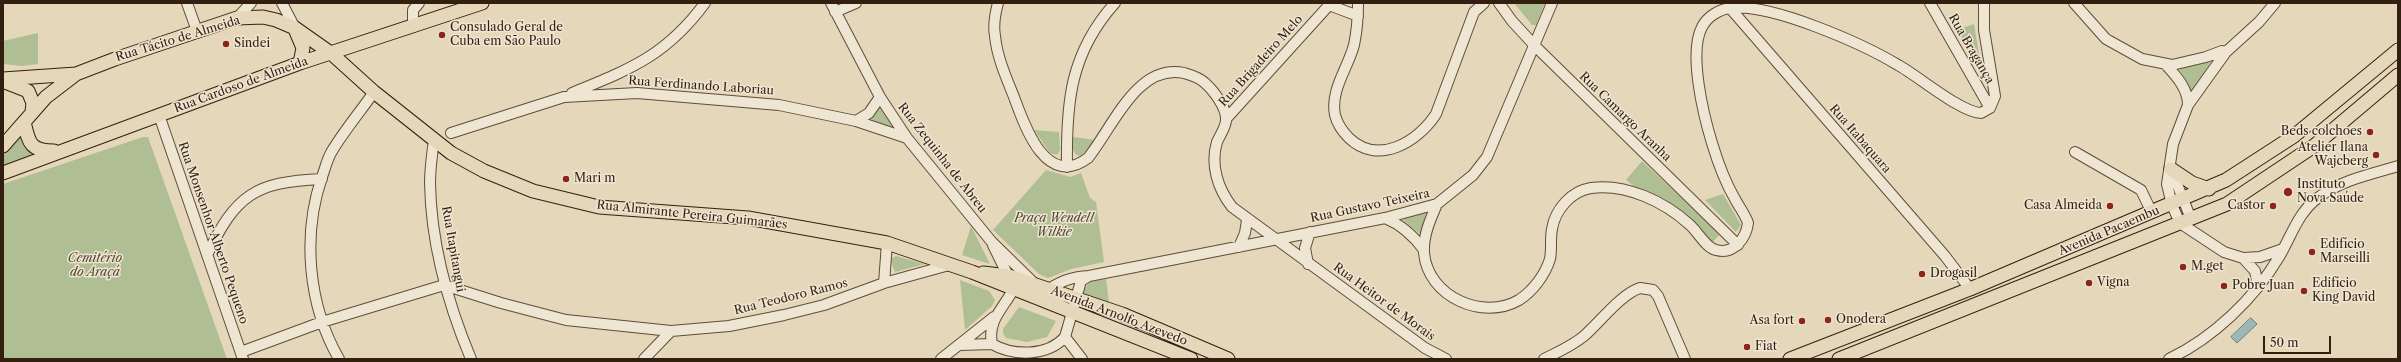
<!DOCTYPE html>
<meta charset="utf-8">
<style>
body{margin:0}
#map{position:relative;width:2401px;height:362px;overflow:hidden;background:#e5d7b9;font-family:"Libre Caslon Text",serif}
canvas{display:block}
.frame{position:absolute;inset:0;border:4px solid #331f10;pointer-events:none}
.scale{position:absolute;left:2263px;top:336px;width:68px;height:18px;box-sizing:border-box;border:2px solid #331f10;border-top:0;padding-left:5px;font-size:12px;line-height:14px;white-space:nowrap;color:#331f10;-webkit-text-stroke:3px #eee5d2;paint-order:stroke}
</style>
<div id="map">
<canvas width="2401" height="362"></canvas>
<div class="frame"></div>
<div class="scale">50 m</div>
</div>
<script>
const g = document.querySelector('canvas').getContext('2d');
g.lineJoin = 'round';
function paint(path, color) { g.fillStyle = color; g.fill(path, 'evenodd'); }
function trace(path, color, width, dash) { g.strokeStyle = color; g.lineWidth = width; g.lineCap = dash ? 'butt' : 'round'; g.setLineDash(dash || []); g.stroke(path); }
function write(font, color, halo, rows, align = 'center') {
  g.font = font + ' "Libre Caslon Text",serif'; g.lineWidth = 3; g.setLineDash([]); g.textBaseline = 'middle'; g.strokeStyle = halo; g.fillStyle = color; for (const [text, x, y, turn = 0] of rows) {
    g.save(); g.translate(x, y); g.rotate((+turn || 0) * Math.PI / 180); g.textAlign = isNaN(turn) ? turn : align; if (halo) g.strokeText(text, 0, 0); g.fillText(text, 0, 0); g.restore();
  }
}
paint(new Path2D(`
 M 1514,3 L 1545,3 L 1536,25 L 1532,25 Z
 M 1974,24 L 1983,77 L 1957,30 Z
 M 38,33 L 38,64 L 22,66 L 3,64 L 3,41 Z
 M 2212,60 L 2192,93 L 2191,93 L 2187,81 L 2177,68 Z
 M 880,107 L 897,130 L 870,119 Z
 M 1034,130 L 1059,132 L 1060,150 L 1057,155 L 1050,153 Z
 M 26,131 L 44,153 L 3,167 L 3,153 Z
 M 1072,136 L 1074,137 L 1095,140 L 1081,156 L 1076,155 L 1073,150 Z
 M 143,137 L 148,137 L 227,359 L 3,359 L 3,184 Z
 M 1642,161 L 1720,234 L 1713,242 L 1657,195 L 1647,196 L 1626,180 Z
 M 1046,170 L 1070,177 L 1081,173 L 1090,198 L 1096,202 L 1104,262 L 1071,269 L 1048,278 L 1039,274 L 993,230 Z
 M 1723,194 L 1741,225 L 1736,232 L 1705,200 Z
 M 1426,212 L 1421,235 L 1404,221 L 1403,218 Z
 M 971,226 L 990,264 L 962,255 Z
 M 896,256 L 924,264 L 925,264 L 895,272 L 890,259 Z
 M 1106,279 L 1109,302 L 1087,296 L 1083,292 L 1089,282 Z
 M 960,280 L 989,291 L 995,300 L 992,306 L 965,330 Z
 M 1019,307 L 1056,321 L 1047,337 L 1027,342 L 1006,338 L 1003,333 L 1003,329 Z`), '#afbf93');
const water = new Path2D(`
 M 2251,318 L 2257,324 L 2237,343 L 2231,337 Z`);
paint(water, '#9bb7ba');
trace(water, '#717a76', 1);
const minor = new Path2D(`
 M 187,3 L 197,31
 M 282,3 L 295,28
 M 831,3 L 880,97 L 907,138 L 991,241 L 1036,285
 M 998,3 C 995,14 993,25 995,36 C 997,57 1006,77 1014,97 C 1025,127 1046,189 1088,158 C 1113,127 1137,63 1184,73 C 1191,75 1200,78 1205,83 C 1213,90 1227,108 1226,120 C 1226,127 1220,135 1217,142 C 1210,165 1218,189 1232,207 L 1425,348 L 1446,359
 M 1358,3 C 1358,18 1357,31 1354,45 C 1348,68 1330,90 1335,115 C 1337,123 1343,132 1349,138 C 1378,166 1418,142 1436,114 L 1474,12 L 1484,3
 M 1499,3 L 1512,21 L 1535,46 L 1738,245
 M 1930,3 L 1990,108
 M 2074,3 L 2106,39 L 2142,59 L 2172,65 L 2206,57 L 2222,51 L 2226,52
 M 2275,3 L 2259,22 L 2226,52 L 2188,105 L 2173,144 L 2167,184 L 2172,205 L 2180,223 L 2224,252 L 2243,258 L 2260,257 L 2283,249
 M 1329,5 L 1358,16
 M 1730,8 L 1945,256 L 1970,289
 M 835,12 L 856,3
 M 237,18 L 251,3
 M 413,27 L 413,10 L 419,3
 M 2167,66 C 2177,77 2188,89 2188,105
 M 572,93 C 630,69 666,56 705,3
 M 159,115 L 243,359
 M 1226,119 L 1331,3
 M 856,121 L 869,113 L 880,97
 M 451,133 L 564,97 L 637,93 L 779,105 L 856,121 L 907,138
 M 434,140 C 432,154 430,169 430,183 C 431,244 448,304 471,359
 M 2075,152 L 2141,190 L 2152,213
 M 1067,167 C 1066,103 1070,53 1115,3
 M 2171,169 L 2191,219
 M 1437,204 C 1430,220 1423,236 1424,253 C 1428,297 1483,321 1519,300 C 1533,291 1545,275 1550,259 C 1552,249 1550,239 1552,229 C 1555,210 1571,191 1591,188 C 1626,183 1665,202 1690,225 C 1698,232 1706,248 1716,250 C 1734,255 1746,238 1748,223 C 1745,214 1739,207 1735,199 C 1725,182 1718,163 1712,143 C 1704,117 1688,53 1702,27 C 1707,17 1719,9 1731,8 C 1771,3 1863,44 1898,65 C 1918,76 1962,113 1981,113 L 1990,108 L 1995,96 L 1984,30 L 1984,3
 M 1385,218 C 1402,225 1413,235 1424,250
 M 993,245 L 1014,288 C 1004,308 987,320 992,344 C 1013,356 1047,357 1065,337 L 1081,281 L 1089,276
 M 1239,247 L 1245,233 L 1247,220
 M 207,255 C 236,195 254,182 322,179
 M 2243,258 L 2255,271 L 2258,286
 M 1308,264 L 1305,248 L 1310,232
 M 884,283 L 887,243
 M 1049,289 C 1063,280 1073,277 1089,276 L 1385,218 L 1437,204 L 1473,175 L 1487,157 L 1552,3
 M 1065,337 L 1082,359
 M 960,345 L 992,344
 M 241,352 L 322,322 L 444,285 L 501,303 L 566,320 L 671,331 L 729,326 L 784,315 L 824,305 L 884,283 L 949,265
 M 339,359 C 308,305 302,235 322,177 C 325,169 327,159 332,151 C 344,131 360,112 374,92
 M 644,359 L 671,331
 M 941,359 L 994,317
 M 1544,359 C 1558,352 1572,346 1584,336 C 1600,322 1621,294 1640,288 L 1653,290 L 1658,296 L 1685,359
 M 2169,359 C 2213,338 2254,299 2279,257 C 2292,235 2298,212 2319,197 C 2341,180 2372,174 2398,166`);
const major = new Path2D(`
 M 295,29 L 303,48 L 300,63
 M 3,79 L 76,74
 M 5,82 L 28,91 L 33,103 L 32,112
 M 24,122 C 29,143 30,151 54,151
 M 3,146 L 46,97 L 76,74 L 115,59 L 237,18 L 263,17 L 276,20 L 295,28 L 332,54 L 374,92 L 451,153 L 484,171 L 533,191 L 599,207 L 748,218 L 887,243 L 972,272 L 1191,359
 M 2171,169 L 2192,183 L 2209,189
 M 3,173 L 300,63 L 482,3
 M 983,273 L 1009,276 L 1122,314 L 1228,359
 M 1790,359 L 1970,289 L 2226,180 L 2294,136 L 2398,50
 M 1839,359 L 2227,204 L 2314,146 L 2398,75`);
trace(minor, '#604d3a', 12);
trace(major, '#331f10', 15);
trace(minor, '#eee5d2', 10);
trace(major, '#e5d7b9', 13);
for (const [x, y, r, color] of [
 [442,35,4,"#8f2418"],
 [226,44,4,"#8f2418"],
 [2370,132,4,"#8f2418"],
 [2376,155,4,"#8f2418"],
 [566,179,4,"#8f2418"],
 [2288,192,5,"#8f2418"],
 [2110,206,4,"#8f2418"],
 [2273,206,4,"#8f2418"],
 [2312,252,4,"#8f2418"],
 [2183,267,4,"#8f2418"],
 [1922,274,4,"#8f2418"],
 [2089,283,4,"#8f2418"],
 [2224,286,4,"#8f2418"],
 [2304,291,4,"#8f2418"],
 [1828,320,4,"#8f2418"],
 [1802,321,4,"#8f2418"],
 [1747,347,4,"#8f2418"]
]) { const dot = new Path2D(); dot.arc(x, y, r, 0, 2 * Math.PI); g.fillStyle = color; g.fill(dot); trace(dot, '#eee5d2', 1.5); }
write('12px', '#331f10', '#eee5d2', [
 ["Consulado Geral de",450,28],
 ["Cuba em São Paulo",450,42],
 ["Sindei",234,44],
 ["Beds colchoes",2362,132,"right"],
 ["Atelier Ilana",2368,148,"right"],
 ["Wajcberg",2368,162,"right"],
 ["Mari m",574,179],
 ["Instituto",2297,185],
 ["Nova Saúde",2297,199],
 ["Casa Almeida",2102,206,"right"],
 ["Castor",2265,206,"right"],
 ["Edifício",2320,245],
 ["Marseilli",2320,259],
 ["M.get",2191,267],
 ["Drogasil",1930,274],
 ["Vigna",2097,283],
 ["Edifício",2312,284],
 ["King David",2312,298],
 ["Pobre Juan",2232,286],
 ["Onodera",1836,320],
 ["Asa fort",1794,321,"right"],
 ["Fiat",1755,347]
], 'left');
write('12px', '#331f10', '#eee5d2', [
 ["Rua Tácito de Almeida",178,39,-17],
 ["Rua Bragança",1971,49,60],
 ["Rua Brigadeiro Melo",1261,61,-48],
 ["Rua Cardoso de Almeida",241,85,-20],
 ["Rua Ferdinando Laboriau",701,86,4],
 ["Rua Camargo Aranha",1625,117,44],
 ["Rua Itabaquara",1860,139,49],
 ["Rua Zequinha de Abreu",942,158,52],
 ["Rua Gustavo Teixeira",1370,206,-12],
 ["Rua Almirante Pereira Guimarães",692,215,6],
 ["Avenida Pacaembu",2109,231,-23],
 ["Rua Monsenhor Alberto Pequeno",213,233,71],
 ["Rua Itapitangui",453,249,80],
 ["Rua Teodoro Ramos",791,297,-14],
 ["Rua Heitor de Morais",1384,302,36],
 ["Avenida Arnolfo Azevedo",1119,316,21]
]);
write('italic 12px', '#524731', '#eee5d2', [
 ["Praça Wendell",1054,219],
 ["Wilkie",1054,233],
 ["Cemitério",95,259],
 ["do Araçá",95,273]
]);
</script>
